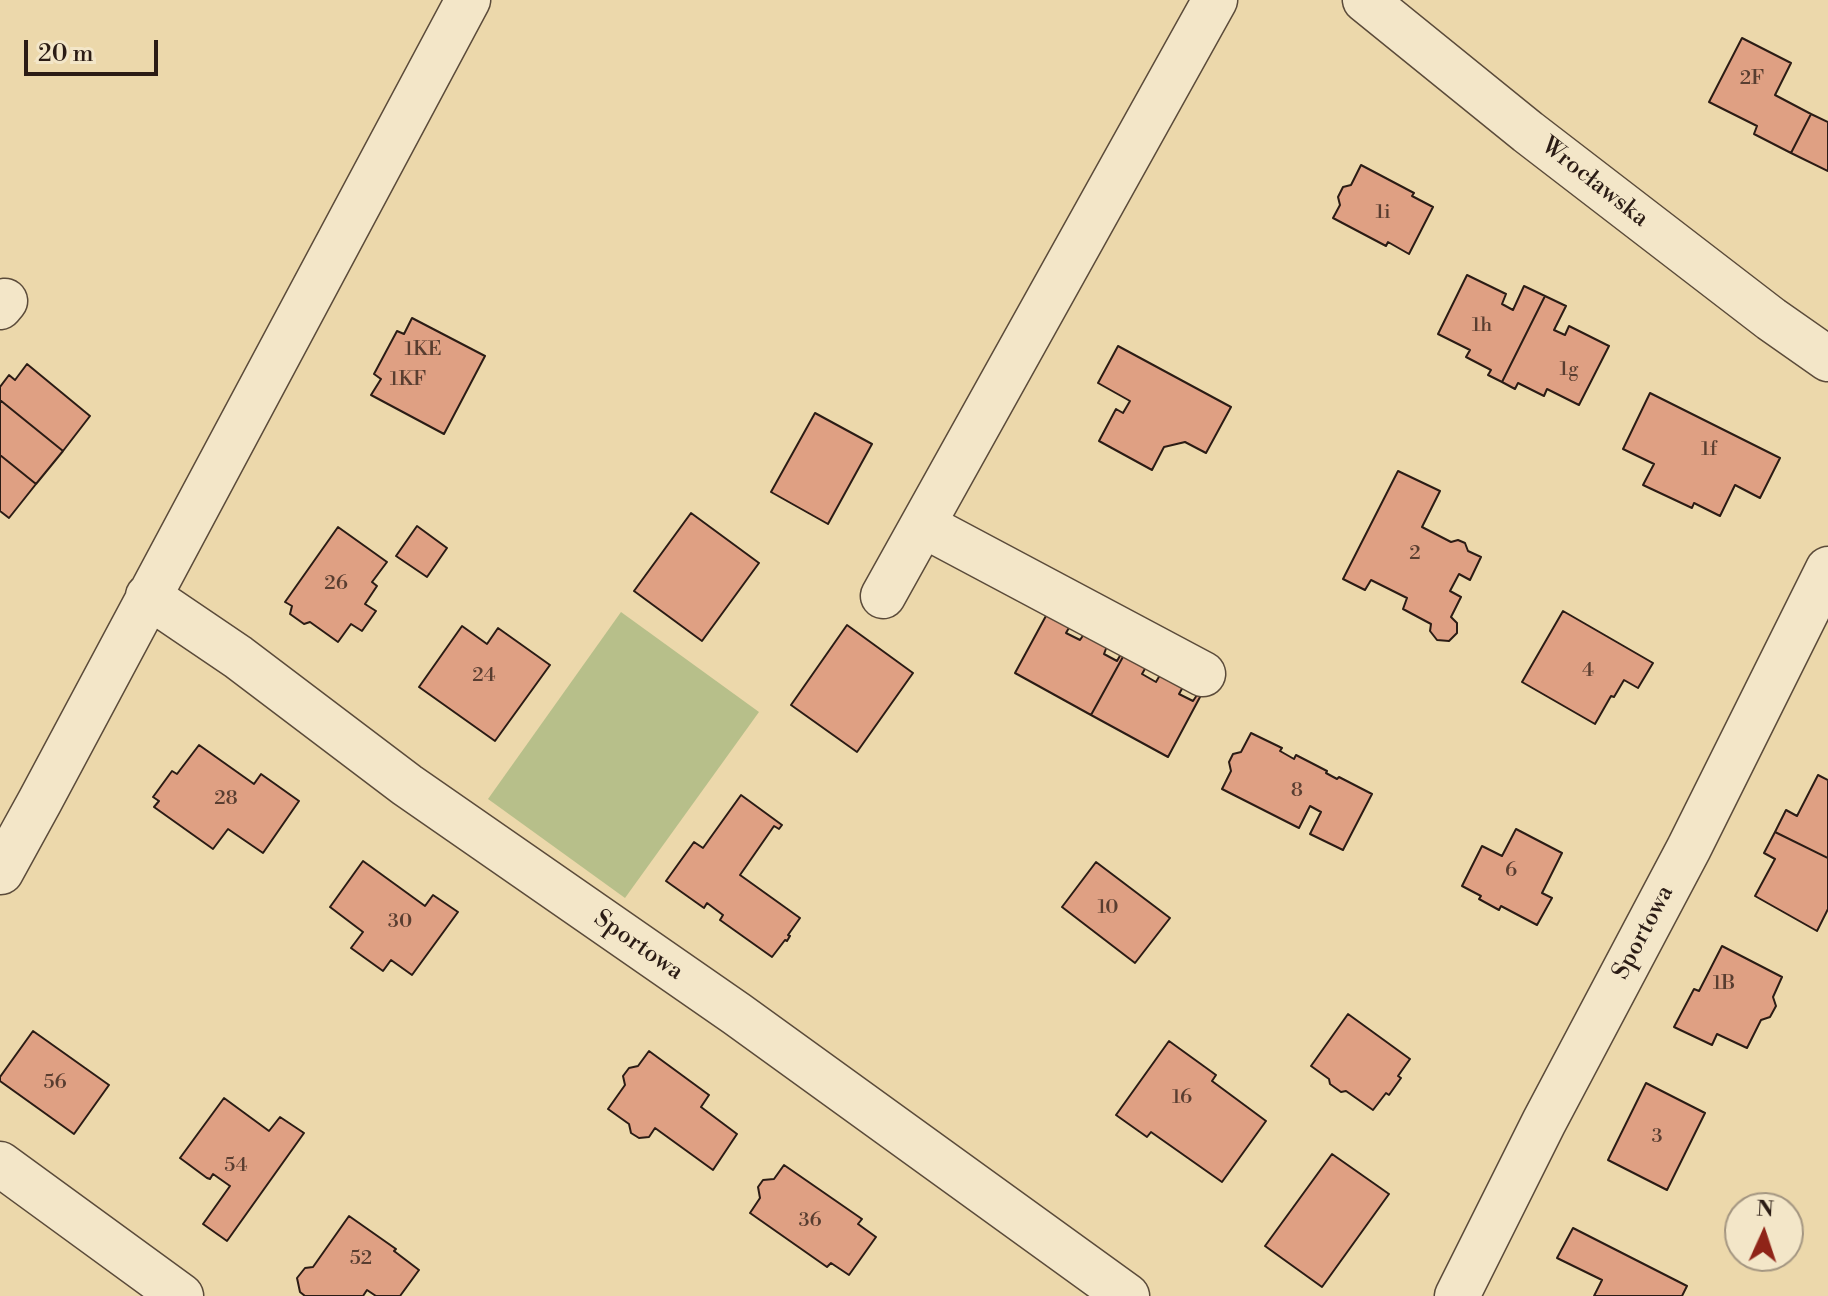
<!DOCTYPE html>
<meta charset="utf-8">
<style>
body{margin:0}
#map{position:relative;width:1828px;height:1296px;overflow:hidden;background:#ecd8ab;font-family:"Libre Bodoni",serif}
canvas{display:block}
.north{position:absolute;left:1724px;top:1192px;width:80px;height:80px;box-sizing:border-box;background:#f3e6c8;border:2px solid #a39580;border-radius:50%;rotate:3deg;font-size:22px;font-weight:700;line-height:32px;text-align:center;color:#2b1c15}
.north::after{content:'';display:block;margin:auto;width:28px;height:36px;background:#8f2418;clip-path:polygon(50% 0,100% 100%,50% 72%,0 100%)}
.scale{position:absolute;left:24px;top:40px;width:134px;height:36px;box-sizing:border-box;border:4px solid #2b1c15;border-top:0;padding-left:10px;font-size:24px;line-height:28px;white-space:nowrap;color:#2b1c15;-webkit-text-stroke:6px #f3e6c8;paint-order:stroke}
</style>
<div id="map">
<canvas width="1828" height="1296"></canvas>
<div class="north">N</div>
<div class="scale">20 m</div>
</div>
<script>
const g = document.querySelector('canvas').getContext('2d');
g.lineJoin = 'round';
function paint(path, color) { g.fillStyle = color; g.fill(path, 'evenodd'); }
function trace(path, color, width, dash) { g.strokeStyle = color; g.lineWidth = width; g.lineCap = dash ? 'butt' : 'round'; g.setLineDash(dash || []); g.stroke(path); }
function write(font, color, halo, rows, align = 'center') {
  g.font = font + ' "Libre Bodoni",serif'; g.lineWidth = 6; g.setLineDash([]); g.textBaseline = 'middle'; g.strokeStyle = halo; g.fillStyle = color; for (const [text, x, y, turn = 0] of rows) {
    g.save(); g.translate(x, y); g.rotate((+turn || 0) * Math.PI / 180); g.textAlign = isNaN(turn) ? turn : align; if (halo) g.strokeText(text, 0, 0); g.fillText(text, 0, 0); g.restore();
  }
}
paint(new Path2D(`
 M 621,612 L 759,712 L 625,898 L 488,799 Z`), '#b7bf8a');
const building = new Path2D(`
 M 1742,38 L 1791,63 L 1775,95 L 1811,114 L 1791,153 L 1754,134 L 1757,126 L 1709,102 Z
 M 1811,114 L 1828,122 L 1828,171 L 1791,153 Z
 M 1361,165 L 1414,193 L 1412,196 L 1433,207 L 1409,254 L 1388,242 L 1386,246 L 1333,218 L 1340,205 L 1338,197 L 1343,187 L 1351,185 Z
 M 1467,275 L 1506,294 L 1502,304 L 1513,310 L 1524,286 L 1545,296 L 1502,382 L 1488,375 L 1491,370 L 1466,357 L 1470,350 L 1438,334 Z
 M 1545,296 L 1566,306 L 1554,330 L 1565,335 L 1569,326 L 1609,346 L 1579,405 L 1547,389 L 1544,396 L 1518,383 L 1515,389 L 1502,382 Z
 M 412,318 L 485,356 L 444,434 L 371,395 L 381,379 L 374,374 L 397,331 L 404,334 Z
 M 1118,346 L 1231,407 L 1206,453 L 1185,442 L 1164,447 L 1152,470 L 1099,441 L 1116,409 L 1123,413 L 1130,401 L 1098,383 Z
 M 27,364 L 90,416 L 63,451 L 0,400 L 0,387 L 9,375 L 15,380 Z
 M 1650,393 L 1780,458 L 1760,498 L 1735,485 L 1720,516 L 1694,503 L 1692,508 L 1643,485 L 1654,464 L 1623,449 Z
 M 0,400 L 63,451 L 36,484 L 0,455 Z
 M 815,413 L 872,444 L 828,524 L 771,492 Z
 M 0,455 L 36,484 L 9,518 L 0,511 Z
 M 1398,471 L 1440,491 L 1422,527 L 1451,542 L 1458,540 L 1465,543 L 1468,551 L 1481,557 L 1470,580 L 1459,574 L 1450,591 L 1461,597 L 1451,617 L 1457,623 L 1457,633 L 1449,641 L 1437,640 L 1430,631 L 1431,624 L 1403,609 L 1407,598 L 1371,580 L 1365,590 L 1343,579 Z
 M 691,513 L 759,563 L 702,641 L 634,591 Z
 M 417,526 L 447,548 L 427,577 L 396,556 Z
 M 338,527 L 387,562 L 372,582 L 377,586 L 365,604 L 376,611 L 362,631 L 351,624 L 338,642 L 310,622 L 304,624 L 290,614 L 292,606 L 285,602 Z
 M 1563,611 L 1653,663 L 1638,688 L 1624,680 L 1614,697 L 1611,696 L 1595,724 L 1522,682 Z
 M 1047,614 L 1070,626 L 1066,633 L 1080,640 L 1084,634 L 1107,646 L 1104,654 L 1117,661 L 1121,654 L 1124,655 L 1091,715 L 1015,673 Z
 M 847,625 L 913,673 L 857,752 L 791,705 Z
 M 462,626 L 487,644 L 498,628 L 550,665 L 495,741 L 419,687 Z
 M 1124,655 L 1146,667 L 1142,674 L 1156,682 L 1160,675 L 1183,687 L 1179,694 L 1193,701 L 1197,695 L 1200,697 L 1168,757 L 1091,715 Z
 M 1251,733 L 1282,748 L 1280,751 L 1294,759 L 1296,755 L 1327,771 L 1326,773 L 1337,779 L 1339,777 L 1372,794 L 1343,850 L 1310,834 L 1321,812 L 1310,806 L 1299,828 L 1222,789 L 1231,771 L 1229,762 L 1233,754 L 1241,752 Z
 M 199,745 L 254,784 L 261,774 L 299,801 L 263,853 L 228,829 L 213,849 L 154,807 L 159,801 L 153,797 L 172,771 L 177,774 Z
 M 1818,775 L 1828,780 L 1828,858 L 1775,832 L 1786,810 L 1797,816 Z
 M 741,795 L 782,825 L 779,829 L 774,826 L 740,875 L 800,918 L 788,935 L 790,936 L 787,941 L 785,940 L 772,957 L 720,920 L 723,915 L 707,903 L 704,908 L 666,881 L 694,842 L 703,848 Z
 M 1516,829 L 1562,853 L 1542,893 L 1552,898 L 1537,925 L 1501,906 L 1499,910 L 1479,899 L 1481,896 L 1462,886 L 1482,846 L 1502,856 Z
 M 1775,832 L 1828,858 L 1828,909 L 1817,931 L 1755,896 L 1775,859 L 1764,853 Z
 M 363,861 L 425,906 L 433,895 L 458,912 L 412,975 L 391,960 L 383,971 L 351,948 L 363,932 L 330,907 Z
 M 1096,862 L 1170,918 L 1135,963 L 1062,907 Z
 M 1722,946 L 1782,977 L 1773,997 L 1776,1006 L 1770,1017 L 1761,1020 L 1747,1048 L 1717,1034 L 1712,1045 L 1674,1027 L 1694,989 L 1699,991 Z
 M 1348,1014 L 1410,1059 L 1398,1076 L 1401,1078 L 1389,1095 L 1386,1093 L 1373,1110 L 1346,1091 L 1341,1092 L 1330,1084 L 1329,1079 L 1311,1066 Z
 M 33,1031 L 109,1085 L 74,1134 L 0,1081 L 0,1077 Z
 M 1169,1041 L 1216,1075 L 1212,1081 L 1266,1121 L 1222,1182 L 1151,1132 L 1147,1137 L 1116,1115 Z
 M 649,1051 L 709,1095 L 701,1107 L 737,1134 L 713,1170 L 655,1128 L 649,1137 L 639,1138 L 631,1133 L 629,1124 L 608,1109 L 625,1085 L 623,1076 L 629,1068 L 638,1066 Z
 M 1646,1083 L 1705,1113 L 1667,1190 L 1608,1160 Z
 M 224,1098 L 269,1131 L 280,1117 L 304,1133 L 227,1241 L 203,1224 L 230,1186 L 213,1174 L 210,1179 L 207,1178 L 180,1158 Z
 M 1332,1154 L 1389,1194 L 1322,1287 L 1265,1246 Z
 M 784,1165 L 862,1219 L 858,1224 L 876,1237 L 849,1275 L 831,1263 L 827,1267 L 750,1213 L 760,1198 L 758,1187 L 763,1180 L 774,1179 Z
 M 349,1216 L 396,1249 L 394,1251 L 419,1270 L 400,1296 L 376,1296 L 367,1290 L 363,1296 L 305,1296 L 300,1292 L 297,1278 L 305,1268 L 313,1267 Z
 M 1573,1228 L 1687,1286 L 1682,1296 L 1594,1296 L 1602,1280 L 1557,1258 Z`);
paint(building, '#dfa083');
trace(building, '#2b1c15', 2);
const minor = new Path2D(`
 M 1365,0 L 1528,132 L 1771,319 L 1828,359
 M 0,307 L 5,301
 M 923,525 L 1203,674
 M 148,596 L 238,657 L 407,785 L 737,1014 L 1127,1296
 M 883,596 L 1215,0
 M 0,871 L 1,872 L 40,801 L 468,0
 M 0,1164 L 181,1296
 M 1457,1296 L 1544,1122 L 1689,848 L 1828,569`);
trace(minor, '#5b4b3a', 47);
trace(minor, '#f3e6c8', 44);
write('20px', '#583d30', null, [
 ["2F",1752,79],
 ["1i",1383,213],
 ["1h",1482,326],
 ["1KE",423,350],
 ["1g",1569,370],
 ["1KF",408,380],
 ["1f",1709,450],
 ["2",1415,554],
 ["26",336,584],
 ["4",1588,671],
 ["24",484,676],
 ["8",1297,791],
 ["28",226,799],
 ["6",1511,871],
 ["10",1108,908],
 ["30",400,922],
 ["1B",1724,984],
 ["56",55,1083],
 ["16",1182,1098],
 ["3",1657,1137],
 ["54",236,1166],
 ["36",810,1221],
 ["52",361,1259]
]);
write('24px', '#2b1c15', '#f3e6c8', [
 ["Wrocławska",1594,183,38],
 ["Sportowa",1644,933,-62],
 ["Sportowa",638,946,35]
]);
</script>
